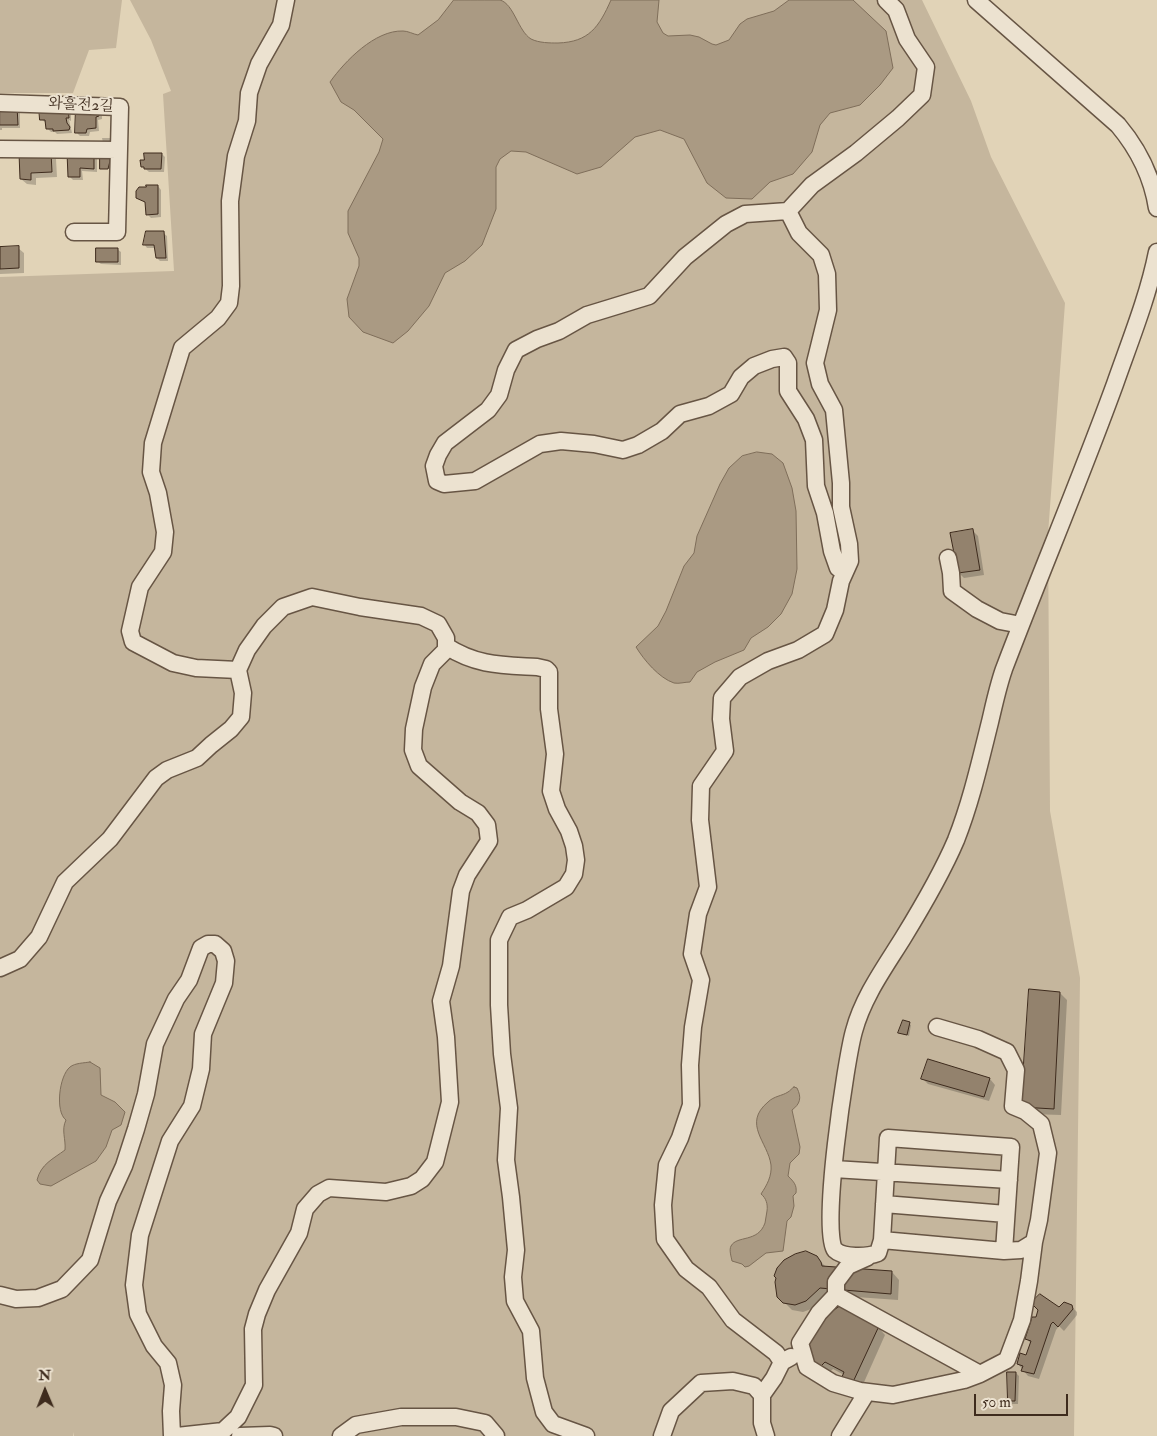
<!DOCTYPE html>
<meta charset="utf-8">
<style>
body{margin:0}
#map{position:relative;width:1157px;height:1436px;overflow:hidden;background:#e1d3b7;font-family:"IM FELL Double Pica",serif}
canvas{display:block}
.north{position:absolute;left:20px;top:1366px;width:50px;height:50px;-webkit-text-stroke:4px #ece2d0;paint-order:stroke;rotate:359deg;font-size:14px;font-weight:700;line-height:20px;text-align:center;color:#3e2b1d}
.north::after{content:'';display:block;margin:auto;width:18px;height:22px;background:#3e2b1d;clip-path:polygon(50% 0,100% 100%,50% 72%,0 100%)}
.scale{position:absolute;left:974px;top:1394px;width:94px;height:22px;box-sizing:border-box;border:2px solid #3e2b1d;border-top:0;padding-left:6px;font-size:15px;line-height:18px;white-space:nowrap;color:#3e2b1d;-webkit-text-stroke:4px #ece2d0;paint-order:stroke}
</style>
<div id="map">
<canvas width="1157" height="1436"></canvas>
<div class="north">N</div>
<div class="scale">50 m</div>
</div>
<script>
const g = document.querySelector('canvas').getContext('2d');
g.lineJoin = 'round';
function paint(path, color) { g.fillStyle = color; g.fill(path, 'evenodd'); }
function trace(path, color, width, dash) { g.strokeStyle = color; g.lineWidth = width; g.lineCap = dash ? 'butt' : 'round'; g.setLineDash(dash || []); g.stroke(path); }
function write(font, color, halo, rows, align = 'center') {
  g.font = font + ' "IM FELL Double Pica","Noto Serif KR",serif'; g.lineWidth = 4; g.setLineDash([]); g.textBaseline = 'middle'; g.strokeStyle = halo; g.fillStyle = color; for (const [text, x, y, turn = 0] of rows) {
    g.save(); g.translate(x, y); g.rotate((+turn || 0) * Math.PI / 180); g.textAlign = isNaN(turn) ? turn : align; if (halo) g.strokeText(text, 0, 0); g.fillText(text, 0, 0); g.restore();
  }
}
paint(new Path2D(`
 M 0,0 L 122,0 L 116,48 L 89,50 L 73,93 L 0,93 Z
 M 130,0 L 922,0 L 971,101 L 991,157 L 1065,303 L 1048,534 L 1050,811 L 1080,978 L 1074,1436 L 74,1436 L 73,1432 L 73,1436 L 0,1436 L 0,277 L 174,271 L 163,94 L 171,91 L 151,40 Z`), '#c5b69d');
const water = new Path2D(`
 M 454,0 C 464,0 492,0 500,0 C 514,4 518,31 531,39 C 539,43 550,43 558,43 C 589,42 599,27 611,0 L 659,0 L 657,22 L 663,33 L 668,36 L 690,35 L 699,37 L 712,44 L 716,45 L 729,40 L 740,24 L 747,19 L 774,11 L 789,0 L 853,0 L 886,31 L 893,68 L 880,85 L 860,105 L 830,113 L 820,125 L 812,152 L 793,174 L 770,182 L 752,199 L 726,198 L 707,183 L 684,139 L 660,130 L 635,137 L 601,167 L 577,174 L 526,152 L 511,151 L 500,159 L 496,167 L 496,209 L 482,245 L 465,261 L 445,273 L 429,306 L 408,331 L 393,343 L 363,332 L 349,317 L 347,299 L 359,266 L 359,258 L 348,233 L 348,211 L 379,152 L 383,139 L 354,110 L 341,102 L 330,82 C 345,61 375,30 403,31 C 408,31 413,34 418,35 L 438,20 Z
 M 757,452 L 772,454 L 783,463 L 792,488 L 796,511 L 797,569 L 792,594 L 781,614 L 768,627 L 751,638 L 744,650 L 715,662 L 697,672 L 690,682 C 685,682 679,684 674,683 C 659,678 644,660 636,647 L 658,626 L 666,611 L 684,566 L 694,553 L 697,536 L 720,484 L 729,468 L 742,456 Z
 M 90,1062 L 100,1068 L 101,1095 L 115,1102 L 125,1112 L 121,1125 L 112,1130 L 106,1147 L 96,1161 L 51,1186 L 40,1184 L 37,1180 C 41,1164 53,1159 65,1150 C 66,1139 61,1130 66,1120 C 55,1112 59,1076 70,1067 C 75,1063 84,1063 90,1062 Z
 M 794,1087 L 797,1088 C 802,1098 800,1104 792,1110 L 800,1147 L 799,1154 L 790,1163 L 788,1176 C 794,1182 797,1185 796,1193 L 793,1196 L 794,1206 L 791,1217 L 787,1221 L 783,1251 L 766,1253 L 749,1266 L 745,1267 L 742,1264 L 732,1261 C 731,1256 729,1250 731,1246 C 737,1235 758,1243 765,1223 C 766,1219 766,1215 767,1211 C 768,1204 766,1198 761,1194 C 767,1185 772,1176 771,1165 C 768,1142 742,1124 768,1102 C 774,1096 782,1096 788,1092 C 790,1091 792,1088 794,1087 Z`);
paint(water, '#aa9a83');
trace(water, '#7f6e5a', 1);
paint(new Path2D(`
 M 0,107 L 20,111 L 20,128 L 2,128 L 2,130 L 0,130 Z
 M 71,111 L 71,121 L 69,120 L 72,133 L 57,134 L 55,132 L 51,132 L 47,128 L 46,123 L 41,119 Z
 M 102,112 L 102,119 L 98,120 L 99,131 L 90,132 L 89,136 L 80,136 L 77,133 Z
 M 102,138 L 110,138 L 111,143 L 103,143 Z
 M 68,153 L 97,156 L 97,172 L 82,171 L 83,180 L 73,180 L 69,176 Z
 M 51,154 L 56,159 L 57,177 L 36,178 L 36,185 L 27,184 L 21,179 Z
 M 162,154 L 165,157 L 164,172 L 149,172 L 142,166 Z
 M 111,155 L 111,163 L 109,169 L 103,169 L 101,168 Z
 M 158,186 L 161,190 L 161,217 L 151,218 L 147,214 L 146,203 L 137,197 Z
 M 163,233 L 167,236 L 168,261 L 160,261 L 157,258 L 156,248 L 147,248 L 144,244 Z
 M 0,248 L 18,248 L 24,253 L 24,273 L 0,274 Z
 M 117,249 L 121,252 L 121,265 L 101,264 L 97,261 Z
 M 973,531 L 978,536 L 984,575 L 964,578 L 959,573 Z
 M 1060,993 L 1067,1000 L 1061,1115 L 1029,1114 Z
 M 904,1021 L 911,1025 L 909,1036 L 900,1033 Z
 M 929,1061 L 990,1079 L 995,1085 L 989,1101 L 928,1084 L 922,1078 Z
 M 816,1257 L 827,1268 L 892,1272 L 899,1280 L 898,1300 L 828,1295 L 814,1308 L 803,1312 L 792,1310 L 784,1302 Z
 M 1071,1306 L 1077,1312 L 1077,1315 L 1064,1331 L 1059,1326 L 1056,1330 L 1039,1379 L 1028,1376 L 1018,1364 L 1027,1356 L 1031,1344 L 1027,1339 L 1059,1309 Z
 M 878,1327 L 885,1335 L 861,1389 L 844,1375 L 833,1369 L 825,1377 L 800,1334 Z
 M 1016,1373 L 1019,1376 L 1018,1404 L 1012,1404 L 1009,1400 Z`), '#0003');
const building = new Path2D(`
 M 0,106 L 17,106 L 18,125 L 0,125 Z
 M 39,107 L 68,107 L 69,118 L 66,118 L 67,123 L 70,127 L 69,130 L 53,131 L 53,129 L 46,129 L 45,120 L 40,120 Z
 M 76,107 L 99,107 L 99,116 L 96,117 L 96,128 L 87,129 L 86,133 L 75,133 Z
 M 94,151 L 94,169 L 80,168 L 80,177 L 68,177 L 67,152 Z
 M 51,152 L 52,172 L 31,173 L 31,180 L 20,179 L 19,153 Z
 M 100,152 L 110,152 L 110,161 L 108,169 L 100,169 Z
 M 144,153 L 162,153 L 161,169 L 144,169 L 144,167 L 141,167 L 140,160 L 144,160 Z
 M 146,185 L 158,185 L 158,214 L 146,215 L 145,202 L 136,198 L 136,191 L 139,187 L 146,187 Z
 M 146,231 L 164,231 L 166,258 L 156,258 L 154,245 L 143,245 Z
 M 19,246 L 19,268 L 0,269 L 0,247 Z
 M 96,248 L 118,248 L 118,262 L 96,262 Z
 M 973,529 L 980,570 L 958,573 L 950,533 Z
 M 1029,989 L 1060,992 L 1054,1109 L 1021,1107 Z
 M 903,1020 L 910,1022 L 907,1035 L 898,1033 Z
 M 928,1059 L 990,1078 L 984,1097 L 921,1079 Z
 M 806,1251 L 817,1256 L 821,1262 L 822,1266 L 892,1271 L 891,1294 L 820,1288 L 806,1301 L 795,1305 L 783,1303 L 777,1297 L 775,1282 L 776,1278 L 774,1276 L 777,1268 L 784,1260 L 795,1254 Z
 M 1040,1294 L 1059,1307 L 1064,1302 L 1072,1305 L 1073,1309 L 1058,1327 L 1053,1322 L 1051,1324 L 1034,1374 L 1021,1371 L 1023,1366 L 1017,1364 L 1020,1353 L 1026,1355 L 1031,1341 L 1025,1339 L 1032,1317 L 1036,1317 L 1038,1310 L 1031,1303 Z
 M 845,1303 L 879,1326 L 853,1382 L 842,1377 L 844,1372 L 825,1362 L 817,1370 L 799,1334 Z
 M 1007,1372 L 1016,1372 L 1015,1401 L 1008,1401 Z`);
paint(building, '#93826d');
trace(building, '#3e2b1d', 1);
const minor = new Path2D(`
 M 976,0 L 1118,125 C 1139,150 1152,176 1157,208
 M 0,103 L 120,107 L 117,232 L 74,232
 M 0,149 L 118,150
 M 788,211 L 745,214 L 726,224 L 685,257 L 649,296 L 587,315 L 559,331 L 537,339 L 516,350 L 506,370 L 499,395 L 488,410 L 445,443 L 438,455 L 434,466 L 437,481 L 444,484 L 475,481 L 540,444 L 561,441 L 594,444 L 623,450 L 638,445 L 662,431 L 680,414 L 709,406 L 731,394 L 741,377 L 754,366 L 772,359 L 784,357 L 788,363 L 788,391 L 806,419 L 814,440 L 816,486 L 825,513 L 832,551 L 838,568 L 845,572
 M 948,558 L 951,573 L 952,591 L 977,609 L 1000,621 L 1021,625
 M 446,646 C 477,666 502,665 537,667 L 546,669 L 549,672 L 549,709 L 555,754 L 551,791 L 557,809 L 569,831 L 574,846 L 576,860 L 574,874 L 566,887 L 527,910 L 510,917 L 499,940 L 499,1005 L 502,1054 L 509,1108 L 506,1160 L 511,1197 L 516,1250 L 513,1277 L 515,1301 L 531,1331 L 535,1378 L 544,1412 L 553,1424 L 586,1436
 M 0,968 L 20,959 L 39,937 L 65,882 L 110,839 L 156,778 L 167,770 L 197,758 L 211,745 L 231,729 L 241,717 L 243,693 L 238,670
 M 834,1169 L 1009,1180
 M 884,1204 L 1006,1214
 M 882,1240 L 1004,1251 L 1021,1250 L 1034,1242 L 1039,1220 L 1048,1153 L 1041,1124 L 1025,1111 L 1013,1106 L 1016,1070 L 1007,1052 L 978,1039 L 937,1027
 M 1004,1251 L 1011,1147 L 888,1138 L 882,1240 L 878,1253 C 868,1257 843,1258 835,1250 C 820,1233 846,1059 854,1031 C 863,997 885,967 903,938 C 922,907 942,873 956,840 C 971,802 980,762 990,722 C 994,705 998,686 1004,669 C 1040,574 1080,480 1115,384 C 1130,341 1148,297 1157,252
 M 868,1257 L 848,1266 L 836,1282 L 836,1295 L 819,1313 L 800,1343 L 807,1367 L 833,1383 L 860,1391 L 893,1395 L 964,1380 L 980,1374
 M 0,1295 L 16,1299 L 38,1298 L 62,1289 L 90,1260 L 108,1201 L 124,1166 L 136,1129 L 146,1094 L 155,1044 L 176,999 L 189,980 L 201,948 L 208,944 L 215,944 L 223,951 L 226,961 L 224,983 L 203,1034 L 201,1069 L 192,1106 L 170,1141 L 140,1235 L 134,1285 L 138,1314 L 154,1346 L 168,1363 L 173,1385 L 171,1411 L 172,1436
 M 836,1295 L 980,1374 L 1007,1360 L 1022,1320 L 1029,1281 L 1034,1242
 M 782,1362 L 776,1353 L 733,1320 L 709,1287 L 686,1269 L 665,1239 L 663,1205 L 667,1165 L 680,1138 L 691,1105 L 690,1065 L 693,1027 L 701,980 L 692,954 L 698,914 L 708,887 L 700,820 L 701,786 L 725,751 L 721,719 L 722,698 L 740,677 L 768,661 L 798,650 L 825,634 L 835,610 L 841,581 L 850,561 L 849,544 L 841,507 L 841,483 L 834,410 L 820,384 L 815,363 L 828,310 L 827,274 L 821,255 L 799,233 L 788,211 L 812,185 L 856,153 L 898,118 L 922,95 L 926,67 L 907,39 L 896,10 L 886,0
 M 177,1436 L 223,1431 L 238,1417 L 254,1385 L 253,1329 L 257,1314 L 267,1290 L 299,1233 L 305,1209 L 318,1194 L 329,1188 L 386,1192 L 411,1186 L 422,1179 L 435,1162 L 450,1102 L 446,1037 L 441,1001 L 451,966 L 461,891 L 467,875 L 489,841 L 487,825 L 478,813 L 460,802 L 419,766 L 413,750 L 414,729 L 423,687 L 432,664 L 446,650 L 446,638 L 438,624 L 421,616 L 360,607 L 312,597 L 283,607 L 264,626 L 247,650 L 238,670 L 196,668 L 173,663 L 133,642 L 130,631 L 140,587 L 163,552 L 165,532 L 158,493 L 151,472 L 153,443 L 182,348 L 218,318 L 229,303 L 231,286 L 230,201 L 236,156 L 247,121 L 249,93 L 259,64 L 281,25 L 286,0
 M 240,1436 L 270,1435 L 274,1436
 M 341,1436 L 356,1425 L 401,1417 L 456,1417 L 485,1423 L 496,1436
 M 662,1436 L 671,1411 L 701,1383 L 733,1381 L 754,1386 L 762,1395
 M 766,1436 L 762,1423 L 762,1395 L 774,1378 L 782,1362 L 791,1357
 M 840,1436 L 867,1392`);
trace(minor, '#675544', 19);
trace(minor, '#ece2d0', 16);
write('15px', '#3e2b1d', '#ece2d0', [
 ["와흘전2길",81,106,3]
]);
</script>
